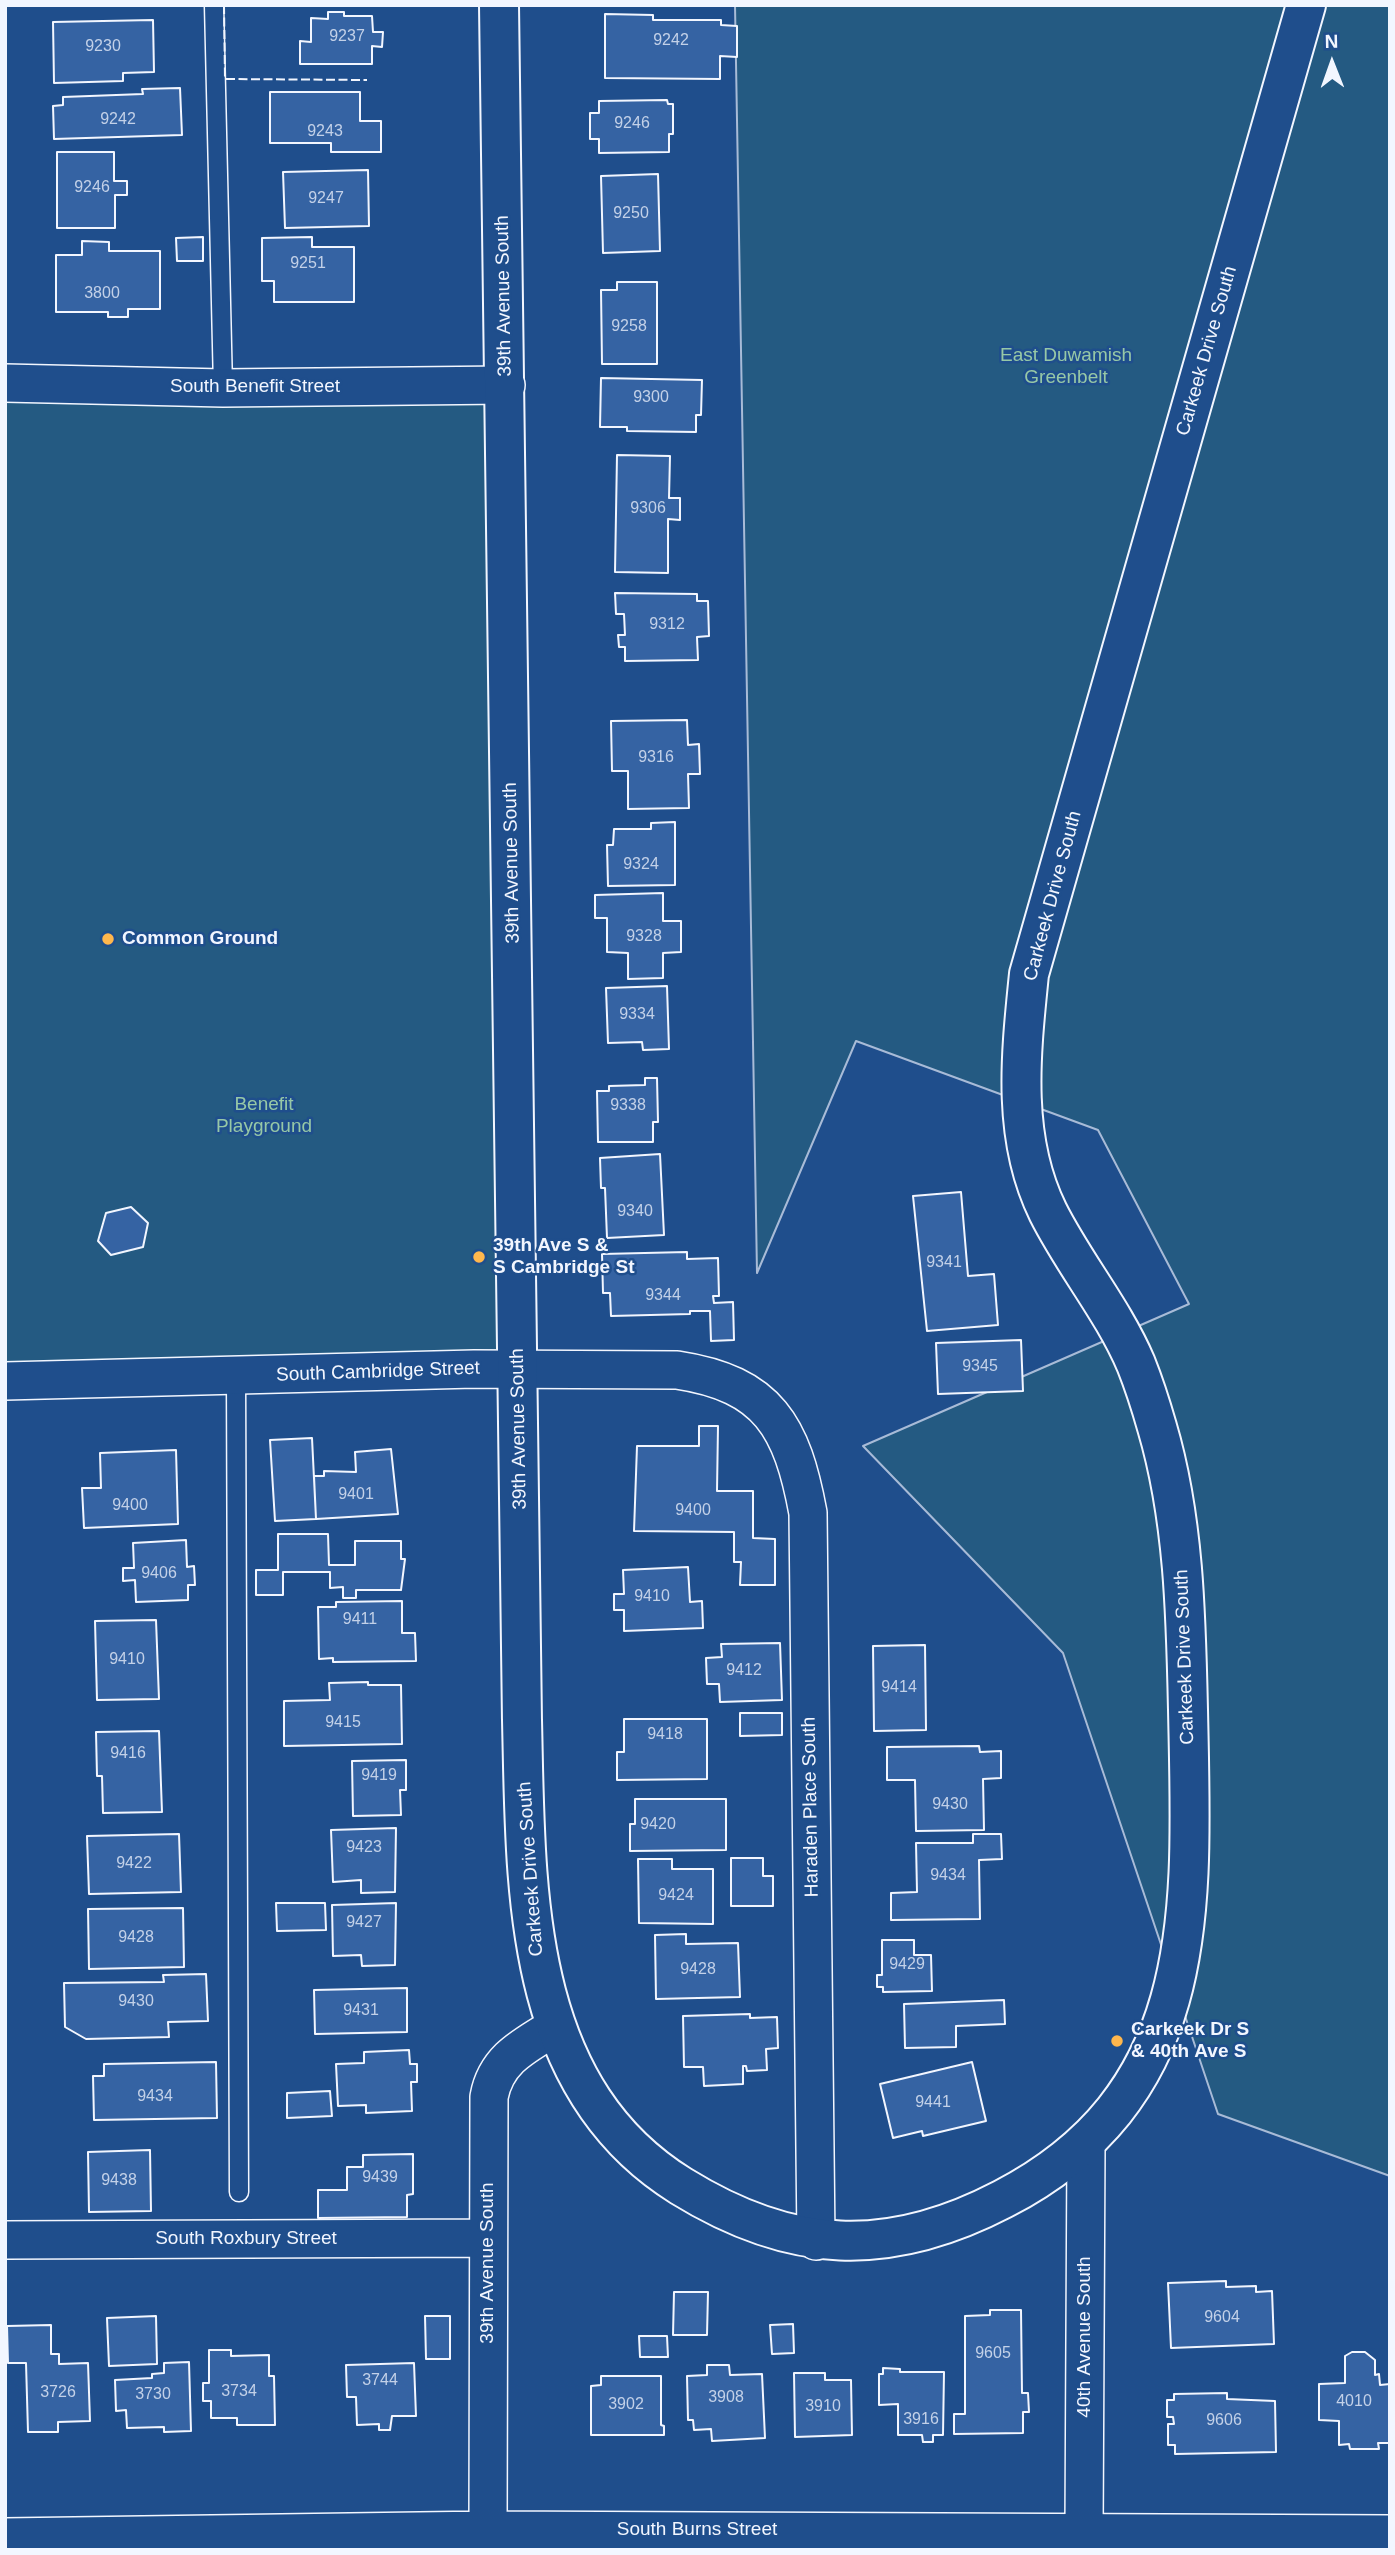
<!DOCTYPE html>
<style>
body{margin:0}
#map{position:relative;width:1395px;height:2555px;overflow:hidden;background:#1f4e8c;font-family:Helvetica,sans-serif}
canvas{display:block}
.frame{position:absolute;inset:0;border:7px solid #f2f6ff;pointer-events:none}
.north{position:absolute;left:1297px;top:28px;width:70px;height:70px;-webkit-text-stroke:5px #1f4e8c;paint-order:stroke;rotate:359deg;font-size:19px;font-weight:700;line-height:28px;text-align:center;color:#f2f6ff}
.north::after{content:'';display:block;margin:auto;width:24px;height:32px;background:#f2f6ff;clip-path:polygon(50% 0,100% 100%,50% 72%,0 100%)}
</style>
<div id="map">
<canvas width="1395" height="2555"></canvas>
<div class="frame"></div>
<div class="north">N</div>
</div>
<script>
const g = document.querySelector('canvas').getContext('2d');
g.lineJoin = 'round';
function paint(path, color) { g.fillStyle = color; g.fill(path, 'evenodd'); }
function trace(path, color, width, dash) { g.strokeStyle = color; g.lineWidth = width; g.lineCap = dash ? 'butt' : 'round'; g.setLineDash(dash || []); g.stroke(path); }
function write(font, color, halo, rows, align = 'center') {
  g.font = font + ' Helvetica,sans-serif'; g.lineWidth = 5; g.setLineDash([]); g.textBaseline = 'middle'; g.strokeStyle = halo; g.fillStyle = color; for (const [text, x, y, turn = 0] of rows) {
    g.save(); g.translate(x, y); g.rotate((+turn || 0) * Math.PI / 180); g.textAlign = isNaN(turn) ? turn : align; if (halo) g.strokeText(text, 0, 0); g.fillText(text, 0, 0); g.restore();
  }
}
const green = new Path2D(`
 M 735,5 L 1390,5 L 1390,2176 L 1218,2114 L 1063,1653 L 863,1446 L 1189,1304 L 1098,1130 L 856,1041 L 757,1273 Z
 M 5,387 L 508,401 L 526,1370 L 5,1383 Z`);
paint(green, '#245a82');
trace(green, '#a8bbd7', 2);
const building = new Path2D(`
 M 328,12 L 344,12 L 344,16 L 372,16 L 373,32 L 383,32 L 382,47 L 372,46 L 372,64 L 300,64 L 300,41 L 311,42 L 311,18 L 328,19 Z
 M 605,14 L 653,15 L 653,20 L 721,20 L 721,25 L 737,26 L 737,57 L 720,56 L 720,79 L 605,78 Z
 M 153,20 L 154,72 L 123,73 L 123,81 L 54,83 L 53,22 Z
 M 180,88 L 182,135 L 54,139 L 53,106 L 63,105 L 63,97 L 143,94 L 142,89 Z
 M 270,92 L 360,92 L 360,121 L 381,121 L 381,152 L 331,152 L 331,143 L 270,143 Z
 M 667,100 L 668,104 L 673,104 L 673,134 L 669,134 L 669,152 L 599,153 L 599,139 L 590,139 L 590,113 L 599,113 L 599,101 Z
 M 57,152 L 114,152 L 114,181 L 127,181 L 127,195 L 115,195 L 115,228 L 57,228 Z
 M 368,170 L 369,226 L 285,228 L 283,172 Z
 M 658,174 L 660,251 L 603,253 L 601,176 Z
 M 203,237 L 203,261 L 177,261 L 176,238 Z
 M 312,237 L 312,247 L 354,247 L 354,302 L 274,302 L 274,281 L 262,281 L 262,238 Z
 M 82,241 L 109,242 L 109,251 L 160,251 L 160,309 L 128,309 L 128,317 L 108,317 L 108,312 L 56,312 L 56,255 L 82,255 Z
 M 617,282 L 657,282 L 657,364 L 602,364 L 601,290 L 617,290 Z
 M 601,378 L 702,380 L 701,415 L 696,415 L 696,432 L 627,431 L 627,427 L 600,427 Z
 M 617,455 L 670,456 L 669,498 L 680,498 L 680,520 L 668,519 L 668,573 L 615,572 Z
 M 615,593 L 697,594 L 697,601 L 708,601 L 709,636 L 697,637 L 698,660 L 625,661 L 625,647 L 619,647 L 618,635 L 625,635 L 624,614 L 616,614 Z
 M 687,720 L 688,745 L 699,744 L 700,774 L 688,774 L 689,808 L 628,809 L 628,771 L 612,771 L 611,721 Z
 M 675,822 L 675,885 L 608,886 L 607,845 L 613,845 L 614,829 L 651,829 L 651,823 Z
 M 663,893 L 663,921 L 681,921 L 681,952 L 663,953 L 663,978 L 628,979 L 628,953 L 607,952 L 607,918 L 595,918 L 595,895 Z
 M 667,986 L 669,1049 L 643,1050 L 642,1042 L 608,1043 L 606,988 Z
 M 645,1078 L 657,1078 L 658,1122 L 653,1122 L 653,1142 L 598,1142 L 597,1091 L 609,1091 L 609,1086 L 645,1085 Z
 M 660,1154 L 664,1235 L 607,1238 L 605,1188 L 601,1188 L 600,1158 Z
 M 961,1192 L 968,1276 L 994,1274 L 998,1325 L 927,1331 L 913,1196 Z
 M 131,1207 L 148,1223 L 143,1247 L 111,1255 L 98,1241 L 106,1213 Z
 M 687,1252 L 687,1259 L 718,1258 L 719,1296 L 713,1296 L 714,1303 L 733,1302 L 734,1340 L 711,1341 L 710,1311 L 690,1311 L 690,1314 L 611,1316 L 610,1293 L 603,1293 L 602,1254 Z
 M 1021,1340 L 1023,1391 L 938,1394 L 936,1343 Z
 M 699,1426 L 718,1426 L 717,1491 L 753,1491 L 753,1538 L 775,1539 L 775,1585 L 740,1585 L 741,1562 L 734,1562 L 734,1532 L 634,1531 L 637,1446 L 699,1446 Z
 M 312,1438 L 316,1519 L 275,1521 L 270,1440 Z
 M 391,1449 L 398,1514 L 316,1519 L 314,1476 L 324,1476 L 324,1471 L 356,1472 L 355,1452 Z
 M 176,1450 L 178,1524 L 84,1528 L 82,1488 L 101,1488 L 100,1453 Z
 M 278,1534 L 328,1534 L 329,1565 L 355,1565 L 355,1541 L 401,1541 L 401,1559 L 405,1559 L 401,1590 L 356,1590 L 356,1598 L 343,1598 L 343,1587 L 330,1588 L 330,1572 L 283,1572 L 283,1595 L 256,1595 L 256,1570 L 278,1570 Z
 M 186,1540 L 187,1567 L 194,1566 L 195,1585 L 188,1585 L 188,1600 L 136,1602 L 135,1580 L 123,1581 L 123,1568 L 134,1568 L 133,1543 Z
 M 688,1567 L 690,1602 L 702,1601 L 703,1628 L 624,1631 L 624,1610 L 614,1610 L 614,1594 L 624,1594 L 623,1570 Z
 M 402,1601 L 402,1633 L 415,1633 L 416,1661 L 333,1662 L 333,1658 L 319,1659 L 318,1607 L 336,1607 L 336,1602 Z
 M 156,1620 L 159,1699 L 97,1700 L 95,1621 Z
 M 780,1643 L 782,1700 L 720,1702 L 719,1684 L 707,1684 L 706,1658 L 722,1657 L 721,1644 Z
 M 925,1645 L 926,1730 L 874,1731 L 873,1646 Z
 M 368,1682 L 368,1685 L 401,1685 L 402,1744 L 284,1746 L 284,1701 L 330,1700 L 329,1683 Z
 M 740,1713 L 782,1713 L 782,1735 L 740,1736 Z
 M 624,1719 L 707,1719 L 707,1779 L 617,1780 L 617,1752 L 624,1752 Z
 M 159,1731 L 162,1812 L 103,1813 L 102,1776 L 97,1776 L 96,1732 Z
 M 979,1746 L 980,1752 L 1001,1751 L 1001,1778 L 983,1779 L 984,1830 L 916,1831 L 915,1780 L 887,1780 L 887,1747 Z
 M 406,1760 L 406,1790 L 400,1790 L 401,1815 L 353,1816 L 352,1761 Z
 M 635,1799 L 726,1799 L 726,1850 L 630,1851 L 630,1824 L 635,1824 Z
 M 396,1828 L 395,1892 L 361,1893 L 361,1880 L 333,1882 L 331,1830 Z
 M 179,1834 L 181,1892 L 89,1894 L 87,1836 Z
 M 973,1834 L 1001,1834 L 1002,1859 L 979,1860 L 980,1919 L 891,1920 L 891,1893 L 917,1892 L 916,1843 L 973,1843 Z
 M 731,1858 L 763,1858 L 763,1876 L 773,1876 L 773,1906 L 731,1906 Z
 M 638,1859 L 672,1859 L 672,1869 L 713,1869 L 713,1924 L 639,1923 Z
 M 276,1903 L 325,1903 L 326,1930 L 277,1931 Z
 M 396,1903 L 395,1965 L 362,1966 L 361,1955 L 333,1956 L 332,1905 Z
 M 183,1908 L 184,1967 L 89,1969 L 88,1909 Z
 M 686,1934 L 686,1944 L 738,1943 L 740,1997 L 656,1999 L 655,1935 Z
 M 882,1940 L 914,1940 L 914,1955 L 931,1955 L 932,1991 L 883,1992 L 883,1987 L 877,1987 L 877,1975 L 882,1975 Z
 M 206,1974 L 208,2021 L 168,2022 L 169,2037 L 86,2039 L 65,2027 L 64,1983 L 164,1982 L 163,1975 Z
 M 407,1988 L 407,2032 L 315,2034 L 314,1990 Z
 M 1004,2000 L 1005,2024 L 956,2026 L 956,2047 L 905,2048 L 904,2004 Z
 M 750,2014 L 750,2018 L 777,2017 L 778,2048 L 766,2049 L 767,2070 L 747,2071 L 746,2066 L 743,2066 L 743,2084 L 704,2086 L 703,2067 L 684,2067 L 683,2016 Z
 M 409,2050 L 410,2064 L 417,2064 L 417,2082 L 411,2082 L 412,2111 L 366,2113 L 366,2105 L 338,2106 L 336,2064 L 364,2063 L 364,2052 Z
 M 216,2062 L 217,2118 L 94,2120 L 93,2076 L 104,2076 L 104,2064 Z
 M 972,2062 L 986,2121 L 923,2136 L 922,2131 L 893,2138 L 880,2084 Z
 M 330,2091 L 332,2116 L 287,2118 L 287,2093 Z
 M 150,2150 L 151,2211 L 89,2212 L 88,2152 Z
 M 413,2154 L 413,2194 L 407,2195 L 407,2217 L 318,2218 L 318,2190 L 347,2190 L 347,2167 L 363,2167 L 363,2155 Z
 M 1226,2281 L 1226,2287 L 1256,2286 L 1256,2292 L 1272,2291 L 1274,2344 L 1171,2348 L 1168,2283 Z
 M 674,2292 L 708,2292 L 707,2335 L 673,2335 Z
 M 990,2310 L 1021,2310 L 1022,2393 L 1028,2393 L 1029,2412 L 1023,2412 L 1023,2433 L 954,2434 L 954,2414 L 965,2414 L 965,2316 L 990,2315 Z
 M 156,2316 L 157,2364 L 109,2366 L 107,2318 Z
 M 425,2316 L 450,2316 L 450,2359 L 426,2359 Z
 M 793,2324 L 794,2353 L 772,2354 L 770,2325 Z
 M 51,2325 L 51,2354 L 59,2354 L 59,2364 L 88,2363 L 90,2421 L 58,2422 L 58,2432 L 28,2432 L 26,2363 L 8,2363 L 7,2326 Z
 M 639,2336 L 667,2336 L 668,2357 L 640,2357 Z
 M 209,2350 L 231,2350 L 231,2356 L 269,2355 L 269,2376 L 274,2376 L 275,2425 L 237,2425 L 237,2418 L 211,2418 L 211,2401 L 203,2401 L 203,2383 L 209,2383 Z
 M 1352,2352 L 1365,2352 L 1375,2360 L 1375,2375 L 1379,2374 L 1380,2385 L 1390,2384 L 1390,2443 L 1378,2443 L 1379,2449 L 1350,2449 L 1349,2444 L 1339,2445 L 1339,2421 L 1319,2420 L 1319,2384 L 1345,2383 L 1345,2356 Z
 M 189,2362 L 191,2431 L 164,2432 L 164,2427 L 127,2428 L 126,2410 L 116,2411 L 115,2380 L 152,2378 L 152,2374 L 164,2373 L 164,2363 Z
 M 414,2363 L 416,2416 L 392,2416 L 390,2430 L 379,2430 L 379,2424 L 357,2425 L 356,2397 L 347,2397 L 346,2365 Z
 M 707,2365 L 729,2365 L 730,2375 L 762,2374 L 765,2438 L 712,2441 L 711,2429 L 694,2430 L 693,2420 L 688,2420 L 687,2376 L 707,2375 Z
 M 883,2368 L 900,2369 L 900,2372 L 944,2372 L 943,2435 L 933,2435 L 933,2442 L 923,2442 L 922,2435 L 898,2435 L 898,2404 L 879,2405 L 879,2374 L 883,2374 Z
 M 794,2373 L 825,2373 L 825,2380 L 851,2380 L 852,2435 L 795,2437 Z
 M 601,2376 L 661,2376 L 661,2425 L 664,2426 L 664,2435 L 591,2435 L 591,2386 L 601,2385 Z
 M 1227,2393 L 1227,2399 L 1275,2401 L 1276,2452 L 1175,2454 L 1175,2445 L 1168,2445 L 1168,2424 L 1174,2424 L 1173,2417 L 1167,2417 L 1167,2400 L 1174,2400 L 1174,2394 Z`);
paint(building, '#3563a3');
trace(building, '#f2f6ff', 2);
const lane = new Path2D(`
 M 214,5 L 223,388
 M 236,1376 L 239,2192`);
const street = new Path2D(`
 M 5,383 L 223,388 L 506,385
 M 5,1381 L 474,1369 L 677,1370 C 769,1384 792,1427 808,1513 L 816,2241
 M 5,2240 L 487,2238
 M 488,2530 L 489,2097 C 496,2059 524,2046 555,2027
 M 1084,2531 L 1086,2144
 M 5,2537 L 488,2530 L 1390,2534`);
const secondary = new Path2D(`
 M 499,5 L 522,1720 C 526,1886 520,2086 681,2186 C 791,2254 888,2259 1003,2199 C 1205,2094 1192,1908 1188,1710 C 1186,1616 1184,1518 1157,1427 C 1151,1406 1144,1384 1136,1364 C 1113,1310 1074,1264 1048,1212 C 1011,1137 1021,1053 1029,974 L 1306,5`);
trace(lane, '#f2f6ff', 21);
trace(street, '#f2f6ff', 40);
trace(secondary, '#f2f6ff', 42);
trace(lane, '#1f4e8c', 18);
trace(street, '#1f4e8c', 37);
trace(secondary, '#1f4e8c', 38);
trace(new Path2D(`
 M 224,5 L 225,79 L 367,80`), '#f2f6ff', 2, [9, 3.5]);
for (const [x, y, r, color] of [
 [108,939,7,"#ffb74d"],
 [479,1257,7,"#ffb74d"],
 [1117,2041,7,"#ffb74d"]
]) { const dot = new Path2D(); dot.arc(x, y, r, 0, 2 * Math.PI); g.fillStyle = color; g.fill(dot); trace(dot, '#1f4e8c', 2.5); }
write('16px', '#c3d1e8', null, [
 ["9237",347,37],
 ["9242",671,41],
 ["9230",103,47],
 ["9242",118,120],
 ["9246",632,124],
 ["9243",325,132],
 ["9246",92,188],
 ["9247",326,199],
 ["9250",631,214],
 ["9251",308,264],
 ["3800",102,294],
 ["9258",629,327],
 ["9300",651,398],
 ["9306",648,509],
 ["9312",667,625],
 ["9316",656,758],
 ["9324",641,865],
 ["9328",644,937],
 ["9334",637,1015],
 ["9338",628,1106],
 ["9340",635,1212],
 ["9341",944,1263],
 ["9344",663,1296],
 ["9345",980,1367],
 ["9401",356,1495],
 ["9400",130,1506],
 ["9400",693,1511],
 ["9406",159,1574],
 ["9410",652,1597],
 ["9411",360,1620],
 ["9410",127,1660],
 ["9412",744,1671],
 ["9414",899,1688],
 ["9415",343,1723],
 ["9418",665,1735],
 ["9416",128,1754],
 ["9419",379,1776],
 ["9430",950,1805],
 ["9420",658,1825],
 ["9423",364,1848],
 ["9422",134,1864],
 ["9434",948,1876],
 ["9424",676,1896],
 ["9427",364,1923],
 ["9428",136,1938],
 ["9429",907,1965],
 ["9428",698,1970],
 ["9430",136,2002],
 ["9431",361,2011],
 ["9434",155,2097],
 ["9441",933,2103],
 ["9439",380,2178],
 ["9438",119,2181],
 ["9604",1222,2318],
 ["9605",993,2354],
 ["3744",380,2381],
 ["3734",239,2392],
 ["3726",58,2393],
 ["3730",153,2395],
 ["3908",726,2398],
 ["4010",1354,2402],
 ["3902",626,2405],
 ["3910",823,2407],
 ["3916",921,2420],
 ["9606",1224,2421]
]);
write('19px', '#f2f6ff', '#1f4e8c', [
 ["39th Avenue South",504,296,-91],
 ["Carkeek Drive South",1207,351,-74],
 ["South Benefit Street",255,387],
 ["39th Avenue South",512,863,-91],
 ["Carkeek Drive South",1053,896,-75],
 ["South Cambridge Street",378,1372,-2],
 ["39th Avenue South",519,1429,-91],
 ["Carkeek Drive South",1185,1657,-92],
 ["Haraden Place South",811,1807,-91],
 ["Carkeek Drive South",531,1869,-94],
 ["South Roxbury Street",246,2239],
 ["39th Avenue South",488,2263,-90],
 ["40th Avenue South",1085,2337,-90],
 ["South Burns Street",697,2530]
]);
write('19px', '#97c8a6', '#1f4e8c', [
 ["East Duwamish",1066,356],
 ["Greenbelt",1066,378],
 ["Benefit",264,1105],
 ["Playground",264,1127]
]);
write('bold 19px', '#f2f6ff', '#1f4e8c', [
 ["Common Ground",122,939],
 ["39th Ave S &",493,1246],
 ["S Cambridge St",493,1268],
 ["Carkeek Dr S",1131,2030],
 ["& 40th Ave S",1131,2052]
], 'left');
</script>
